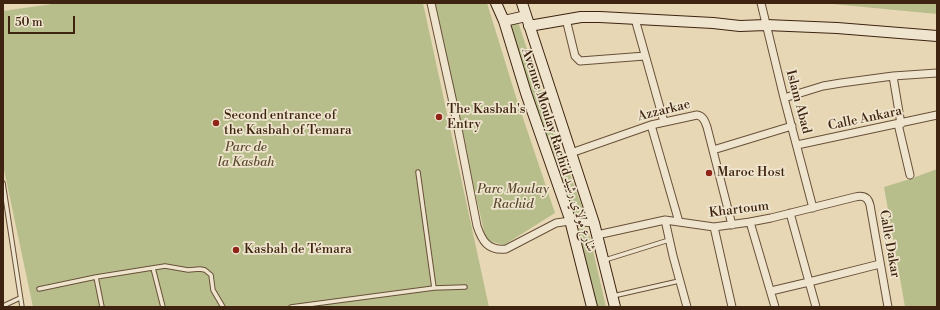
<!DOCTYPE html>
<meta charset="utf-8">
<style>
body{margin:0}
#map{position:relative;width:940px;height:310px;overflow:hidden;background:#e7d7b4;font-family:"Libre Bodoni",serif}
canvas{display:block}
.frame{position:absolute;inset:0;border:4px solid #3e2310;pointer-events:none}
.scale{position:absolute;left:8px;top:16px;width:67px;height:18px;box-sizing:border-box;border:2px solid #3e2310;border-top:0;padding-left:5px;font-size:12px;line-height:14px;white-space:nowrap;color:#3e2310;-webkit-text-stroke:3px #efe5ce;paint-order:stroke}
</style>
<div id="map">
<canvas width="940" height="310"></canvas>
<div class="frame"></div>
<div class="scale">50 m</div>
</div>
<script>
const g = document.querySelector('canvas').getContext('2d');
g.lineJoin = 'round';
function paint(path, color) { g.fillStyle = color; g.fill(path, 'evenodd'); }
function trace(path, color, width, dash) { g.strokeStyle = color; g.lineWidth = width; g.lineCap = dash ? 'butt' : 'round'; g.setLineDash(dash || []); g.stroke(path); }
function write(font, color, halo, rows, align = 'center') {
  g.font = font + ' "Libre Bodoni",Amiri,serif'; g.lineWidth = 3.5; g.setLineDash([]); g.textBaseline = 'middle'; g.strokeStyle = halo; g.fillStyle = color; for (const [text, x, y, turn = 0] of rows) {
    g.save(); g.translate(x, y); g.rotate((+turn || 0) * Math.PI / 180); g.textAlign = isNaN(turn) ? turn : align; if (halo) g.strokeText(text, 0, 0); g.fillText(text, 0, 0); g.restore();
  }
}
paint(new Path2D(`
 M 59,3 L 423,3 L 489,307 L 33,307 L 3,165 L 3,11 Z
 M 434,3 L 487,3 L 516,97 L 555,213 L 504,245 L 486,240 L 444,57 Z
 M 822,3 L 937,3 L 937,14 Z
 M 518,22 L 561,150 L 587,220 L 574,217 L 538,115 L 509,24 Z
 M 937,169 L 937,307 L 905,307 L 884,187 L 910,179 Z
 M 578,228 L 588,229 L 606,307 L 597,307 Z`), '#b7be8c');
const lane = new Path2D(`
 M 418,172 L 434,288
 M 3,183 L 22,307
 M 605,260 L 669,240
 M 153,268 L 163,307
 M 96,277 L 102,307
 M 39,289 L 96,277 L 165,266 L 188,270 L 200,269 L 205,270 L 211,275 L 213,290 L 223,307
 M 613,296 L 679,281
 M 3,306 L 20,298
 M 291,307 L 434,288 L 465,287`);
const street = new Path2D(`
 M 431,3 L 452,98 L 477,226 C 482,241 488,251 506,249 L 556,223 L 570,221 L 594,223
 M 761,3 L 784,98 L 813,208
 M 566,19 L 575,56 L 580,61 L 645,56
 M 635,19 L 664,122
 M 893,76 L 901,124
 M 784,98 L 823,86 L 841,83 L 893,76 L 937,73
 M 898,124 L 910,175
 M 651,125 L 679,222
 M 797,145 L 937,115
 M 713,150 L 792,126
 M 571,153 L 651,125 L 697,115 C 703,116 705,121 707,127 L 732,225
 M 790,213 L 816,307
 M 665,220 L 673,256 L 687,307
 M 750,222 L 775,307
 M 714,227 L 732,307
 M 597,235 L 665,220 L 714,227 L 750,222 L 771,218 L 855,197 C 863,195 868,197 870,205 L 888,307
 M 771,291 L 809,282 L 880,264`);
const secondary = new Path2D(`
 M 496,3 L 504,21 L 526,93 L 569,216 L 592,307
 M 522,3 L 594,223 L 615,307
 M 504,21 L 526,16
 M 529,26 L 581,17 L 600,17 L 713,23 L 740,26 L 766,25 L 837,28 L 937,36`);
trace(lane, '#685039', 5.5);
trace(street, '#685039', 9);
trace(secondary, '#3e2310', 12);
trace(lane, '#efe5ce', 3.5);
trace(street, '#efe5ce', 7);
trace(secondary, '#efe5ce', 10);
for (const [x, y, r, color] of [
 [439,117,4,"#8f2418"],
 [216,123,4,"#8f2418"],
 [709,173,4,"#8f2418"],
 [236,250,4,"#8f2418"]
]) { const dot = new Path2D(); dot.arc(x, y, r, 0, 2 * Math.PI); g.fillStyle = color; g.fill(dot); trace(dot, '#efe5ce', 1.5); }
write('13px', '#3e2310', '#efe5ce', [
 ["Islam Abad",798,102,75],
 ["Azzarkae",664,111,-14],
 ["Calle Ankara",865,119,-12],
 ["Avenue Moulay Rachid شارع مولاي رشيد",558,150,72],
 ["Khartoum",739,210,-7],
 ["Calle Dakar",889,244,80]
]);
write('13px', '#3e2310', '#efe5ce', [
 ["The Kasbah's",447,110],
 ["Entry",447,125],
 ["Second entrance of",224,116],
 ["the Kasbah of Temara",224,131],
 ["Maroc Host",717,173],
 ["Kasbah de Témara",244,250]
], 'left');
write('italic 13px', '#5c4a2f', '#efe5ce', [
 ["Parc de",246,148],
 ["la Kasbah",246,163],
 ["Parc Moulay",513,190],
 ["Rachid",513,205]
]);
</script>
